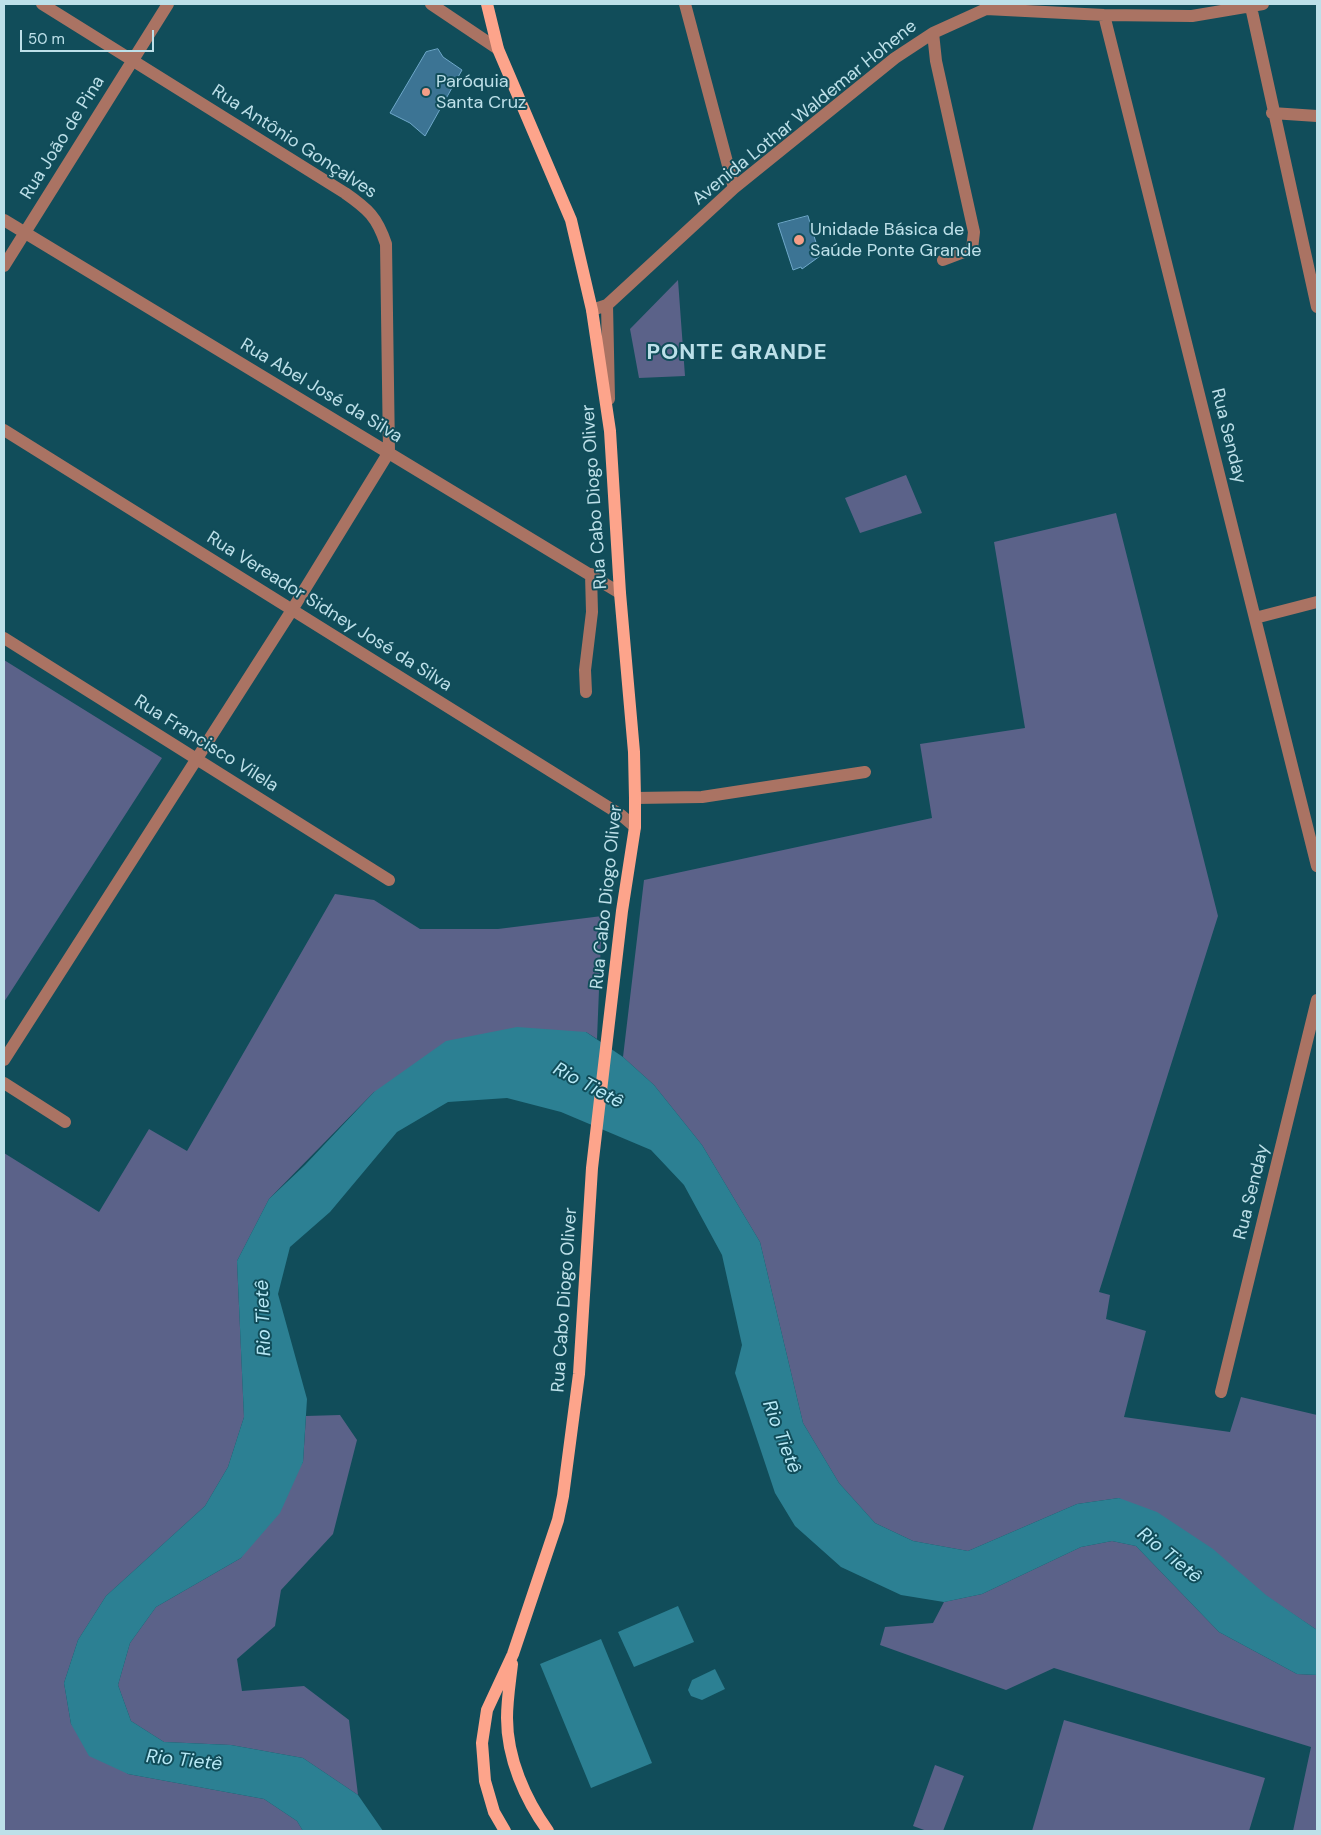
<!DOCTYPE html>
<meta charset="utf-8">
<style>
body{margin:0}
#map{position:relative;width:1321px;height:1835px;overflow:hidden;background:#114d5a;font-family:"DM Sans",sans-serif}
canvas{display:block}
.frame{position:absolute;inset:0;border:5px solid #bde0e9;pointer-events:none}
.scale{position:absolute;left:20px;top:30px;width:134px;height:22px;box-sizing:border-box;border:2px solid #bde0e9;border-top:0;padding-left:6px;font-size:15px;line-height:18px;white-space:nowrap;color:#bde0e9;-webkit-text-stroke:4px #114d5a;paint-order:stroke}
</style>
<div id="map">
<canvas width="1321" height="1835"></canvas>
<div class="frame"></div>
<div class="scale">50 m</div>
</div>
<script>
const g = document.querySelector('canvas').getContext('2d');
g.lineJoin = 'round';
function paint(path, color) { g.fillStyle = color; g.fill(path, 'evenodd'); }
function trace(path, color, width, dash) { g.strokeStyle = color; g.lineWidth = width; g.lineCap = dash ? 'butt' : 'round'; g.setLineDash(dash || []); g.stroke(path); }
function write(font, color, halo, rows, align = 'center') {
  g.font = font + ' "DM Sans",sans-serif'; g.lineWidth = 4; g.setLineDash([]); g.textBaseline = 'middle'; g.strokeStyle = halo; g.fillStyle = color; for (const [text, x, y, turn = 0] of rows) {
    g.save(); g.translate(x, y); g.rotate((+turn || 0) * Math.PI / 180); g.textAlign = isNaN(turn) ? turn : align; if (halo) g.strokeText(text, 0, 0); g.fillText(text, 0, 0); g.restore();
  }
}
paint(new Path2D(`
 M 678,280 L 685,376 L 639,378 L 630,329 Z
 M 906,475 L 922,513 L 860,533 L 845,498 Z
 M 1116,513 L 1218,916 L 1099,1292 L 1110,1295 L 1106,1319 L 1146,1331 L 1124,1417 L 1230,1432 L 1241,1397 L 1317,1415 L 1317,1630 L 1119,1498 L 1077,1504 L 968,1551 L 913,1541 L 875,1523 L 839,1483 L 803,1423 L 760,1242 L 702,1145 L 654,1085 L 623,1057 L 644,880 L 932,818 L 920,744 L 1025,728 L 994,542 Z
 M 4,660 L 162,758 L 4,1002 Z
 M 335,894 L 374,900 L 420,929 L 498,929 L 602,916 L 597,1039 L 586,1032 L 374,1092 L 269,1199 L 237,1261 L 244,1417 L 228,1467 L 205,1506 L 106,1596 L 78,1640 L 64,1683 L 71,1724 L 128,1774 L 264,1799 L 297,1821 L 303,1831 L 4,1831 L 4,1153 L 99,1212 L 149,1129 L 187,1151 Z
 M 340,1415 L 357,1440 L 333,1534 L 281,1590 L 275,1626 L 237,1659 L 242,1691 L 304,1686 L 349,1720 L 358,1795 L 303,1758 L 231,1745 L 164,1742 L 131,1721 L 118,1685 L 130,1643 L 156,1607 L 241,1558 L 303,1462 L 306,1416 Z
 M 1112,1541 L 1136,1546 L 1219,1632 L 1297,1674 L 1317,1675 L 1317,1831 L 1293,1831 L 1311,1747 L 1054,1668 L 1006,1690 L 880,1645 L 885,1627 L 933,1623 L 944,1602 L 982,1594 L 1081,1547 Z
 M 1064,1720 L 1265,1778 L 1249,1831 L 1032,1831 Z
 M 935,1765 L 964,1776 L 943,1831 L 927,1831 L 913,1826 Z`), '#5b6289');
paint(new Path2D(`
 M 517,1027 L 586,1032 L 623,1057 L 654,1085 L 702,1145 L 760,1242 L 803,1423 L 839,1483 L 875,1523 L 913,1541 L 968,1551 L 1077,1504 L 1119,1498 L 1157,1512 L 1213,1549 L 1266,1595 L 1317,1630 L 1317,1675 L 1297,1674 L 1219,1632 L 1136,1546 L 1112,1541 L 1081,1547 L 982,1594 L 944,1602 L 901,1595 L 841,1567 L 795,1526 L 775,1493 L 735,1373 L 742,1345 L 722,1255 L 684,1185 L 651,1150 L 561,1112 L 507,1098 L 448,1102 L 397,1132 L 330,1212 L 290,1247 L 278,1294 L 307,1399 L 303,1462 L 280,1513 L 241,1558 L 156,1607 L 130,1643 L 118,1685 L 131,1721 L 164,1742 L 231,1745 L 303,1758 L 358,1795 L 383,1831 L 303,1831 L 297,1821 L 264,1799 L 128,1774 L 89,1756 L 71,1724 L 64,1683 L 78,1640 L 106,1596 L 205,1506 L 228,1467 L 244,1417 L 237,1261 L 269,1199 L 305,1165 L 374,1092 L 446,1041 Z
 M 678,1606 L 694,1642 L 634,1667 L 618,1632 Z
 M 601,1639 L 652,1763 L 591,1788 L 540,1664 Z
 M 715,1669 L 725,1689 L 702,1700 L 691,1696 L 688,1690 L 692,1680 Z`), '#2c8093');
const building = new Path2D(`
 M 438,49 L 443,57 L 462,70 L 425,136 L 410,123 L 390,113 L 426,52 Z
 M 808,216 L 820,256 L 802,269 L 801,267 L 793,270 L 778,224 Z`);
paint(building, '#3c7494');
trace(building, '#6fa8ca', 1);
trace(new Path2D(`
 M 42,4 L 345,193 C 368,209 377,217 386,244 L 389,452
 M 431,4 L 498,49
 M 685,4 L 734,188
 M 1251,7 L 1317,307
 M 1104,15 L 1317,866
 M 933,33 L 936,61 L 974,232 L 972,249 L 943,260
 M 1272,113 L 1317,116
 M 4,220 L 620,593
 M 4,266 L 168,4
 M 607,305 L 609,399
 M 592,310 L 607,305 L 734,188 L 895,58 L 933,33 L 986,9 L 1104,15 L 1192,16 L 1263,4
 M 4,430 L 621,815 L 635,827
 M 1255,618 L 1317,602
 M 4,638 L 389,880
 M 586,692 L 585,670 L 592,612 L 591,574
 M 635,798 L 702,797 L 865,772
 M 4,1060 L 292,610 L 389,452
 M 4,1083 L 65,1122
 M 1221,1392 L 1317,1000`), '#aa7363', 12);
trace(new Path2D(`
 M 487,4 L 498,49 L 571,220 L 592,310 L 610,431 L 620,593 L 634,752 L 635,798 L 635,827 L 622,911 L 592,1168 L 579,1374 L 563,1496 L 558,1520 L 513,1654 L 487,1710 L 482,1743 L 485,1781 L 494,1812 L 505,1831
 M 512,1664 C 510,1682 507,1700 507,1718 C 507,1758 525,1799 548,1831`), '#fda48b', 12);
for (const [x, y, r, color] of [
 [426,92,5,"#f49e87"],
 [799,240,6,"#f49e87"]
]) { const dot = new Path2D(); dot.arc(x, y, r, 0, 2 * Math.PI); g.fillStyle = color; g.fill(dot); trace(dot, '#114d5a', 2); }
write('18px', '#bde0e9', '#114d5a', [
 ["Paróquia",436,82],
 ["Santa Cruz",436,103],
 ["Unidade Básica de",810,230],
 ["Saúde Ponte Grande",810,251]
], 'left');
write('18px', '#bde0e9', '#114d5a', [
 ["Avenida Lothar Waldemar Hohene",805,113,-39],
 ["Rua João de Pina",63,138,-58],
 ["Rua Antônio Gonçalves",294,142,33],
 ["Rua Abel José da Silva",321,391,31],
 ["Rua Senday",1228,436,76],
 ["Rua Cabo Diogo Oliver",595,497,-94],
 ["Rua Vereador Sidney José da Silva",329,612,32],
 ["Rua Francisco Vilela",206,744,32],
 ["Rua Cabo Diogo Oliver",607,897,-84],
 ["Rua Senday",1252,1192,-76],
 ["Rua Cabo Diogo Oliver",565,1300,-86]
]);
write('italic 19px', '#b9eaf7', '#114d5a', [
 ["Rio Tietê",588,1086,28],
 ["Rio Tietê",264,1318,-92],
 ["Rio Tietê",781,1437,69],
 ["Rio Tietê",1169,1556,39],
 ["Rio Tietê",184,1761,6]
]);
g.letterSpacing = '1px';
write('bold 22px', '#bde0e9', '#114d5a', [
 ["PONTE GRANDE",737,353]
]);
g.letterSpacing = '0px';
</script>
